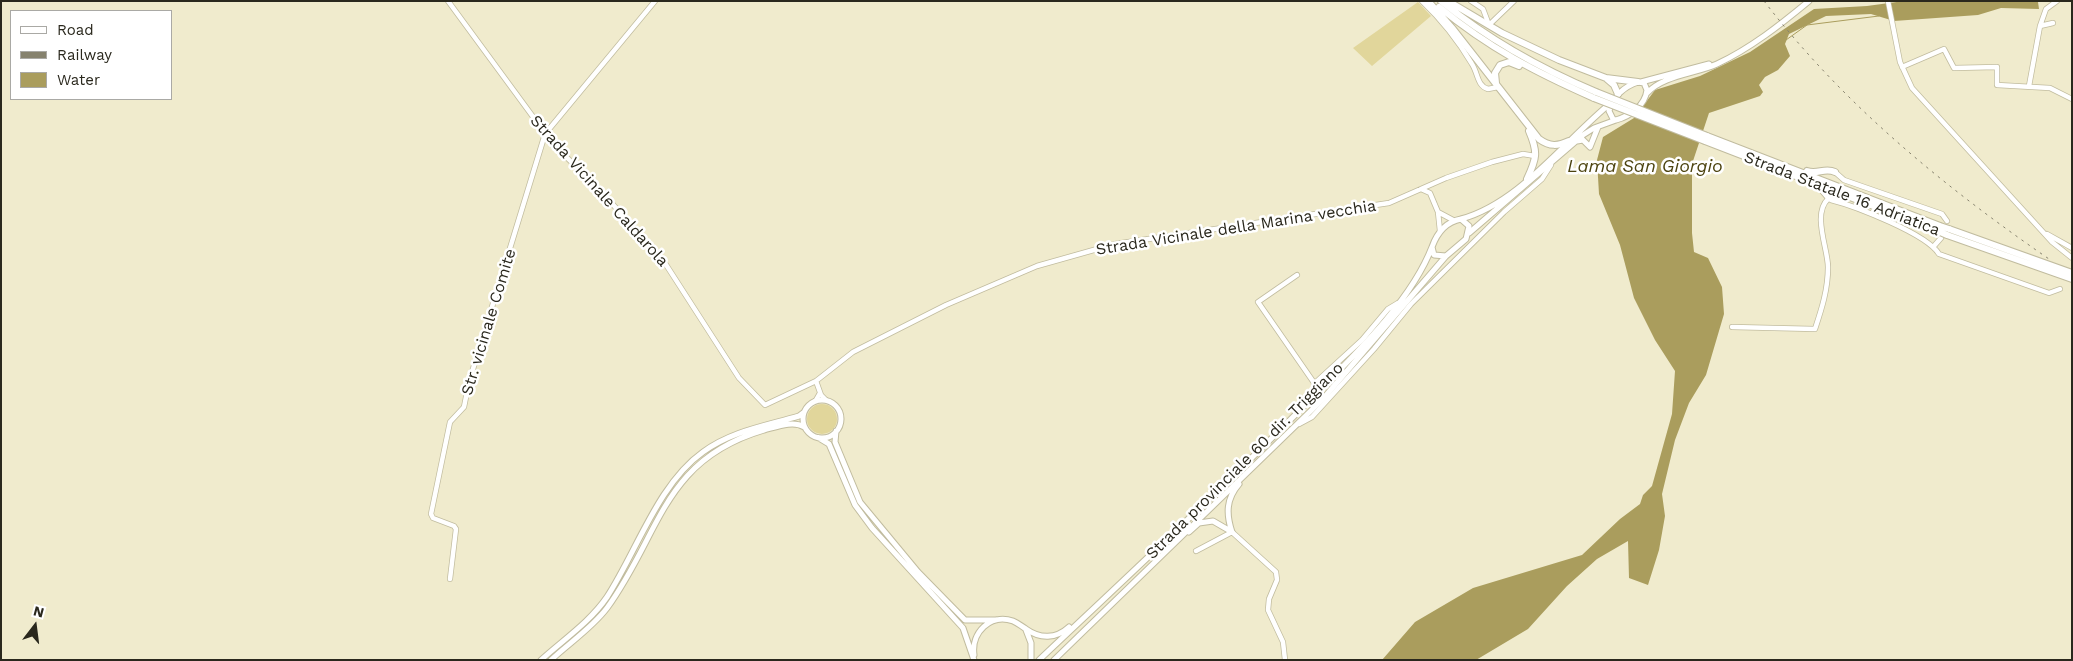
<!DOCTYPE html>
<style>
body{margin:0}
#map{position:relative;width:2073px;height:661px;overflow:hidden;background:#f0ebcd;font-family:"Work Sans",sans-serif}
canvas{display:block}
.frame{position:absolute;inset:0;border:2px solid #2a281d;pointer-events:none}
.legend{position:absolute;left:10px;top:10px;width:162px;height:90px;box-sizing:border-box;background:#fff;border:1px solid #aaa9a5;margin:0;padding:6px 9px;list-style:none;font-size:15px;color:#2a281d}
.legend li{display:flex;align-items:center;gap:10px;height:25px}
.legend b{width:25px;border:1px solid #aaa9a5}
.north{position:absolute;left:10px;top:601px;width:50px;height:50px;-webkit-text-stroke:4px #fff;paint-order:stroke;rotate:15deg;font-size:14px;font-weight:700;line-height:20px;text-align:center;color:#2a281d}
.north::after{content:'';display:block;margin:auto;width:18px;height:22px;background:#2a281d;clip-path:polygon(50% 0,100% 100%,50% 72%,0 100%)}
</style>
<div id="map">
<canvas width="2073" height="661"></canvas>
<div class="frame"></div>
<ul class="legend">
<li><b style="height:6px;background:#fff"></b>Road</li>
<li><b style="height:6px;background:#86826e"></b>Railway</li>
<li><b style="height:14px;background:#aa9d5d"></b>Water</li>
</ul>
<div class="north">N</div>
</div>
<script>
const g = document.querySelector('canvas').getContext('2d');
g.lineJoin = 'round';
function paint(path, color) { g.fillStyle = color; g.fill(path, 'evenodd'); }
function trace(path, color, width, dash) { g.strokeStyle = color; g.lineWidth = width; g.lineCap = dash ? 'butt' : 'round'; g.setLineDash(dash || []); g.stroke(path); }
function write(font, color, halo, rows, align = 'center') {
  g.font = font + ' "Work Sans",sans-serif'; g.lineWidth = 5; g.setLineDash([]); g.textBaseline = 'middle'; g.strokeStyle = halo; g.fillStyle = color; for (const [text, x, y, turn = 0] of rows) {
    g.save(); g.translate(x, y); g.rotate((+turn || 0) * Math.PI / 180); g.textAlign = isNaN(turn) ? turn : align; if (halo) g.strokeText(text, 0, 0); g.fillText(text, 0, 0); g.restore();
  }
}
paint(new Path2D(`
 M 1418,2 L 1431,16 L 1372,66 L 1353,48 Z
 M807 419a15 15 0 1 1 30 0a15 15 0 1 1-30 0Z`), '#e1d69b');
paint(new Path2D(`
 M 1904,1 L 2038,2 L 2039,9 L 2001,8 L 1978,15 L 1894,21 L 1871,14 L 1826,16 L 1789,34 L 1785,44 L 1790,56 L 1778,70 L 1765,77 L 1759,85 L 1763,92 L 1760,96 L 1709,113 L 1692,164 L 1692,233 L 1694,252 L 1708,258 L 1722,287 L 1724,314 L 1706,375 L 1689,403 L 1675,440 L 1662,494 L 1665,516 L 1659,550 L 1648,585 L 1629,578 L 1628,541 L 1597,559 L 1567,586 L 1528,629 L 1476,660 L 1382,660 L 1415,622 L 1473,588 L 1582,555 L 1620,519 L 1640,504 L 1643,495 L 1652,486 L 1672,414 L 1675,371 L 1655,340 L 1634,298 L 1620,245 L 1599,194 L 1597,160 L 1603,137 L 1634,118 L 1655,90 L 1700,76 L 1750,52 L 1814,9 L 1867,6 Z`), '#aa9d5d');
trace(new Path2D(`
 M 1786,40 L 1807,25 L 1879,16`), '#aa9d5d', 1);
const minor = new Path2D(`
 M 448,1 L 553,144 L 598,188 L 663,260 L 739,378 L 765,405 L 816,381 L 853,352 L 946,305 L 1037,266 L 1115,244 L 1389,203 L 1446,178 L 1492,162 L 1523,154 L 1535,156
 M 1422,1 C 1441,19 1459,42 1472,64 C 1478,73 1477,86 1488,89 L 1498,87
 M 1471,1 L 1483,9 L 1489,25 L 1514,1
 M 1888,1 L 1900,62 L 1912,88 L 2052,242 L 2072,258
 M 2040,26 L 2046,9 L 2057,1
 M 1902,67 L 1944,49 L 1954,68 L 1997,67 L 1997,85 L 2050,88 L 2072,99
 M 2029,86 L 2040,26 L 2053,23
 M 1835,172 L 1844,180 L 1942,214 L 1947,221
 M 1421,189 L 1430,193 L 1438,212 L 1453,220
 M 1831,200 C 1855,206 1927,234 1939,254 L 2049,293 L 2060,289
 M 1438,212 L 1440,231
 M 2047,234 L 2072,248
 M 1934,246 L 1941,238
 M 1297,275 L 1258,302 L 1319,390
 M 1732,327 L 1815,329 C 1822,308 1828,289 1828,267 C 1828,249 1812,214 1828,199
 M 816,381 L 821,395 L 826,400
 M 1314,384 L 1362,340 L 1388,309 L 1398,303
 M 816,400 L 820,393
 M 1299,424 L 1312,417 L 1374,349 L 1411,304 L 1504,212 L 1542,179 L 1551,165
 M 1196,551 L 1232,532 L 1276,572 L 1277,580 L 1269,599 L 1268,610 L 1283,642 L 1285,660
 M 450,579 L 456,529 L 454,526 L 433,518 L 431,514 L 450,422 L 464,407 L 469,382 L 545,134 L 655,1`);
const major = new Path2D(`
 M 1638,82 L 1644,83 L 1647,90 C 1645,106 1630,116 1616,120 L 1613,119 L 1609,111 C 1612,97 1625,86 1638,82 Z
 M 1641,82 L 1709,64
 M 1647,93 C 1664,75 1695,74 1717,64 C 1751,48 1780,25 1809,1
 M 1577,141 L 1583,140 L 1590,147 L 1598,127
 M 1461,219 C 1520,203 1565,140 1612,102
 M 1461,219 L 1469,226 L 1466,239 L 1446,256 L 1434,255 L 1432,247 C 1437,233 1445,222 1461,219 Z
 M 1469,233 L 1583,135 L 1594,128 L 1616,120
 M803 419a19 19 0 1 1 38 0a19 19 0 1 1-38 0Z
 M 836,431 L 835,442 L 860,502 L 918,572 L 965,620 L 996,620
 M 819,438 L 829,444 L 855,505 L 872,528 L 963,628 L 974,660
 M 1189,532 L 1199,523 L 1213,521 L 1232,532
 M 1232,532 C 1226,514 1226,499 1239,484
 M 1026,630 L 1031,643 L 1031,660
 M 974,655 C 971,633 990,613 1013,621 C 1018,623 1021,626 1026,629 C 1040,639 1056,639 1069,627
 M 541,660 C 563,640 590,622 607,597 C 637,551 658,484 703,452 C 732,431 765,426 799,416 L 803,413
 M 551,660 C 569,643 592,628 607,608 C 661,534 662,460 764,430 C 776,427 793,420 804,427
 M 1039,660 C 1129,575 1220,491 1307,403 C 1350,359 1410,304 1432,247
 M 1054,660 L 1322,400 L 1446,256`);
const highway = new Path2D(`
 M 1428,1 L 1453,29 L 1539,139 C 1550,147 1558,146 1569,141
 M 1441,1 C 1489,40 1539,68 1596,92
 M 1448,1 L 1502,33 L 1559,60 L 1606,78 L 1638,82
 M 1439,7 C 1489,48 1535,72 1594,98
 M 1607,79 L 1614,85 L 1618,94
 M 1496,83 L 1495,73 L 1500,65 L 1509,62 L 1519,66
 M 1707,136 L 1940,226
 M 1705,141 L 1938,231
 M 1807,171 C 1817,175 1825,167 1835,172
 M 1527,179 C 1537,158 1538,152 1529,131
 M 1820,187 L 1829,198 L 1845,199
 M 1949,229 L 2072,273
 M 1947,235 L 2072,279`);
trace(minor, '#c1bc9f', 6);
trace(major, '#c1bc9f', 7);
trace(highway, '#c1bc9f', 8);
trace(minor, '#fff', 4.5);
trace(major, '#fff', 5);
trace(highway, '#fff', 6);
trace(new Path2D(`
 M 1764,1 C 1843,104 1943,186 2049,259`), '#86826e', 1, [2.5, 5]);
const highwayBridge = new Path2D(`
 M 1596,92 L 1707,136
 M 1594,98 L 1705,141
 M 1940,226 L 1949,229
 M 1938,231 L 1947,235`);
trace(highwayBridge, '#c1bc9f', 8, []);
trace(highwayBridge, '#fff', 6);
write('16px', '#2a281d', '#fff', [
 ["Strada Vicinale Caldarola",599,191,48],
 ["Strada Statale 16 Adriatica",1842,194,21],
 ["Strada Vicinale della Marina vecchia",1236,228,-9],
 ["Str. vicinale Comite",489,322,-73],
 ["Strada provinciale 60 dir. Triggiano",1245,461,-45]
]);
write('italic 18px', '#4c430f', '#fff', [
 ["Lama San Giorgio",1645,167]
]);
</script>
